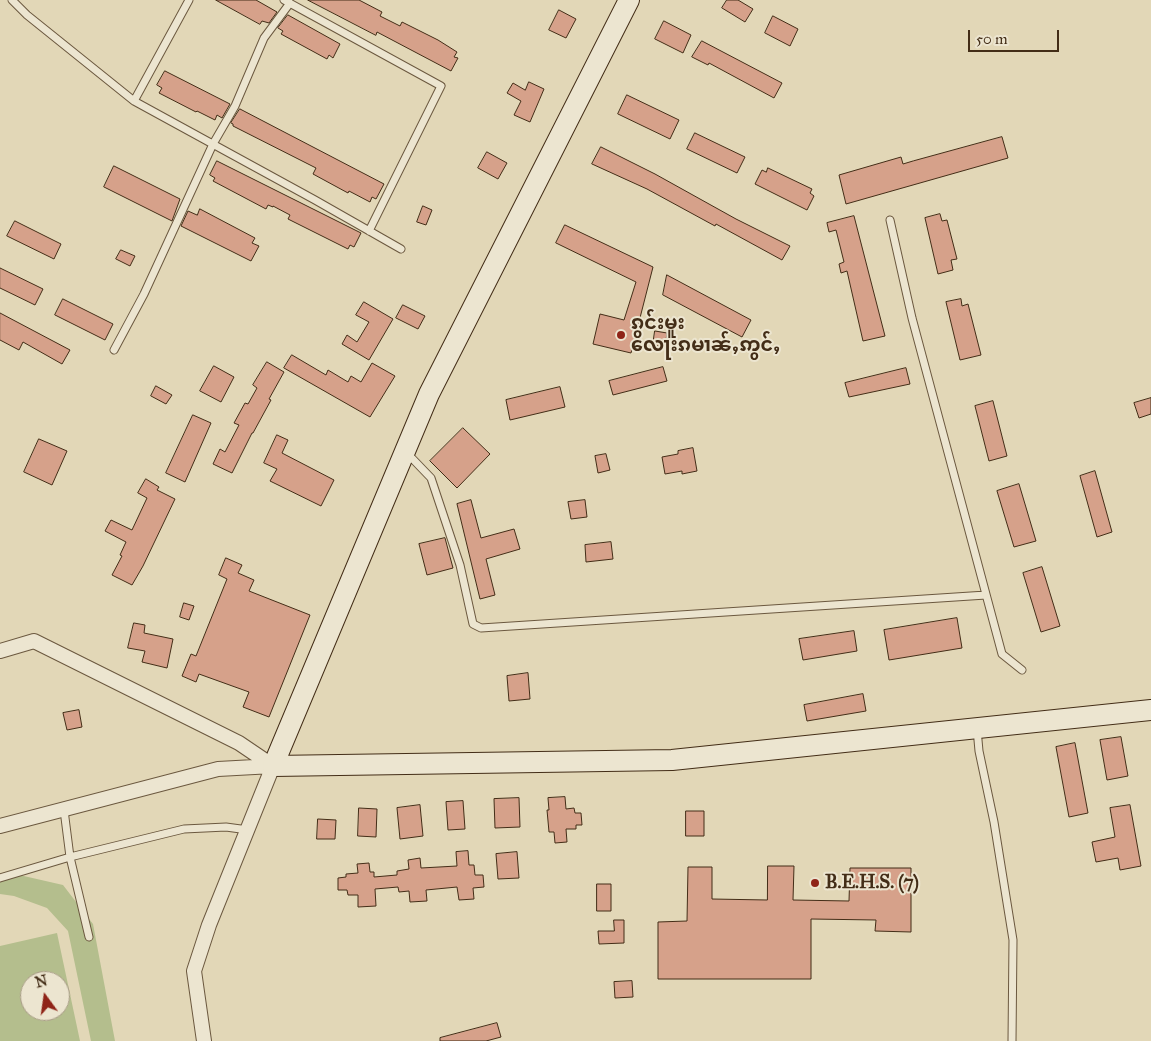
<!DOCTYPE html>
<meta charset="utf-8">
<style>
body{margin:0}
#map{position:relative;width:1151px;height:1041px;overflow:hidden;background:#e2d7b7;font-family:"IM FELL Great Primer",serif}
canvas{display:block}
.north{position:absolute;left:20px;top:971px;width:50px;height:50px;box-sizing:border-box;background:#ece5d0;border:1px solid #a89b86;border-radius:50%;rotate:346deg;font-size:14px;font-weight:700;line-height:20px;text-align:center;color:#432d17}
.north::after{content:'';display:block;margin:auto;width:18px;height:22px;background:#8f2418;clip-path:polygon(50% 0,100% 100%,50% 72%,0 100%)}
.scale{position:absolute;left:968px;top:30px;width:91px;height:22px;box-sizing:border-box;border:2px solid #432d17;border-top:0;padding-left:6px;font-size:15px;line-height:18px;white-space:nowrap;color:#432d17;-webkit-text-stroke:4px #ece5d0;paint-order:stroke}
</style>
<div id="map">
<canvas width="1151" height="1041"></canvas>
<div class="north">N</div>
<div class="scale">50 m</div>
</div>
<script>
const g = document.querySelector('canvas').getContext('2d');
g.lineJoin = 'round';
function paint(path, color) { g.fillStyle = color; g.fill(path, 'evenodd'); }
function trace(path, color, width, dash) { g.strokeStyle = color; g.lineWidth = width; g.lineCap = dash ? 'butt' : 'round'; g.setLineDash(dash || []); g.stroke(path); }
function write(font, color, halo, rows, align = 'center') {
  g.font = font + ' "IM FELL Great Primer","Noto Sans Myanmar",serif'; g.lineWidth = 4; g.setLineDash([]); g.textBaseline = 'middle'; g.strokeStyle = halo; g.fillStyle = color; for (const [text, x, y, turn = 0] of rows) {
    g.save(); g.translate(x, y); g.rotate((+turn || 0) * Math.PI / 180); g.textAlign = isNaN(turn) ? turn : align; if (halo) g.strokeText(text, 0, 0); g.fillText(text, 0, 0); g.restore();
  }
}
paint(new Path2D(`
 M 0,874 L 15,874 L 63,885 L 93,924 L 115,1041 L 91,1041 L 68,931 L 47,908 L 14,896 L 0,894 Z
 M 57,933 L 80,1041 L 0,1041 L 0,946 ZM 30,981 L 60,981 L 60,1011 L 30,1011 Z`), '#b4be8d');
const building = new Path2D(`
 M 216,0 L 256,0 L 277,12 L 269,23 L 262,21 L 260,24 Z
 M 308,0 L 359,0 L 382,12 L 380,16 L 400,26 L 402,22 L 438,40 L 457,52 L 454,57 L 458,58 L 451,71 L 377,32 L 376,35 Z
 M 727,0 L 738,0 L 753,9 L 745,22 L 722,8 Z
 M 559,10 L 576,19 L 566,38 L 549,30 Z
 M 288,15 L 340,44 L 333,58 L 329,55 L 327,59 L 281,34 L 283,31 L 278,28 Z
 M 773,16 L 798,29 L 790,46 L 765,33 Z
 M 664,21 L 691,35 L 683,53 L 655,39 Z
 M 702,41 L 782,83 L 774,98 L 709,63 L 708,65 L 692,57 Z
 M 165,71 L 230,104 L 222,118 L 217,115 L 215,120 L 197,111 L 196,112 L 159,93 L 162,88 L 157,85 Z
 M 529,82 L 544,89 L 530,122 L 514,115 L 521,101 L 507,93 L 513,83 L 525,90 Z
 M 627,95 L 679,120 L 670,139 L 618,114 Z
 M 240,109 L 384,184 L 376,199 L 372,197 L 370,202 L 349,191 L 348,193 L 313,174 L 316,168 L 233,126 L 233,124 L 231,123 Z
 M 695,133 L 745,157 L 737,173 L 687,149 Z
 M 1002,137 L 1008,158 L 846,204 L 839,175 L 901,157 L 903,164 L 913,161 Z
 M 601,147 L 655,174 L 736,219 L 790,246 L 782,260 L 716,224 L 715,226 L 647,189 L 592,164 Z
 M 487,152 L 507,163 L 498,179 L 478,168 Z
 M 217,161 L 361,233 L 354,247 L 350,245 L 348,249 L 288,219 L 290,215 L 273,206 L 273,207 L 268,205 L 266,209 L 213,181 L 215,178 L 210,175 Z
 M 114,166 L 180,199 L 172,221 L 104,187 Z
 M 768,168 L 812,189 L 810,193 L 814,196 L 807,210 L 755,184 L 762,170 L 766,172 Z
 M 423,206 L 432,210 L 426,225 L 417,222 Z
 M 200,209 L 255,238 L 252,243 L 259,246 L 251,261 L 181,226 L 188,211 L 197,215 Z
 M 940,214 L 942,221 L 947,220 L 957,259 L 951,260 L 953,270 L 938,274 L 925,218 Z
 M 854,216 L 885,336 L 863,341 L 847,271 L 841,273 L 839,264 L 844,262 L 836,230 L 829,232 L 827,223 Z
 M 15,221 L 61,244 L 54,259 L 7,236 Z
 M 565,225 L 653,267 L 631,353 L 593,344 L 600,314 L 624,320 L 636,282 L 556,243 Z
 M 121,250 L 135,256 L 130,266 L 116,259 Z
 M 0,268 L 43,289 L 35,305 L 0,288 Z
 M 667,275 L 751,320 L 742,337 L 663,295 Z
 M 63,299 L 113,324 L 105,340 L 55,315 Z
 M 961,299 L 962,306 L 968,304 L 981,355 L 960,360 L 946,302 Z
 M 364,302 L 393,319 L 369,360 L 342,344 L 347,335 L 357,342 L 369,322 L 356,315 Z
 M 403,305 L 425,316 L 418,329 L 396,318 Z
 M 0,313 L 70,350 L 62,364 L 23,342 L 19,350 L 0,340 Z
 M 655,331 L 667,333 L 665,347 L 653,345 Z
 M 292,355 L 326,375 L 328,370 L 348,382 L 351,376 L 361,382 L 372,363 L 395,376 L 370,417 L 284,368 Z
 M 267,362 L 284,372 L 269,399 L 271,400 L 253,433 L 252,433 L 232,473 L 213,464 L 220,449 L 225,452 L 239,425 L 234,423 L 245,403 L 248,404 L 257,388 L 253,385 Z
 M 214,366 L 234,377 L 221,402 L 200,391 Z
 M 663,367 L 667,381 L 613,395 L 609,381 Z
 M 906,368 L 910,384 L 849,397 L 845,383 Z
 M 156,386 L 172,395 L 166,404 L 151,396 Z
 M 560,387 L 565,407 L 510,420 L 506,400 Z
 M 1151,398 L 1151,414 L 1139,418 L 1134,403 Z
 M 993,401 L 1007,456 L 989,461 L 975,406 Z
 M 193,415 L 211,423 L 185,482 L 166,473 Z
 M 463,428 L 490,454 L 457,488 L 430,461 Z
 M 277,435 L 288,440 L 282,453 L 334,480 L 321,506 L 270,481 L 277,469 L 264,463 Z
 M 39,439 L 67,451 L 52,485 L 24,472 Z
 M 693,448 L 697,471 L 682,474 L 682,471 L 665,474 L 662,457 L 678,454 L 678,451 Z
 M 606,454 L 610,470 L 598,473 L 595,456 Z
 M 1095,471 L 1112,532 L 1097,537 L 1080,476 Z
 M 146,479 L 159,487 L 157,490 L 175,499 L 143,566 L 132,585 L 112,575 L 122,556 L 120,555 L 126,542 L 105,531 L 111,520 L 132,530 L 147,498 L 138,493 Z
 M 1019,484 L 1036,541 L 1014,547 L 997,491 Z
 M 471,500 L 481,538 L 514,529 L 520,549 L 486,559 L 495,595 L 480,599 L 457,504 Z
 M 585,500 L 587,517 L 571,519 L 568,502 Z
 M 445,538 L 453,568 L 427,575 L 419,544 Z
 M 611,542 L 613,559 L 586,562 L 585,545 Z
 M 226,558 L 242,565 L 238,573 L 254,580 L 249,591 L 310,615 L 269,717 L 243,707 L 249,692 L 199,674 L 196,682 L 182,676 L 191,654 L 196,656 L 227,579 L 219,575 Z
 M 1042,567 L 1060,626 L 1041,632 L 1023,573 Z
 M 184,603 L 194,606 L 189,620 L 180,617 Z
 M 957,618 L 962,648 L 889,660 L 884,630 Z
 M 134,623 L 145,625 L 144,633 L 173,639 L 167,668 L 142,662 L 145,651 L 128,648 Z
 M 854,631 L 857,651 L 803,660 L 799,639 Z
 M 528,673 L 530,699 L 509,701 L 507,676 Z
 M 863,694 L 866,711 L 807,721 L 804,705 Z
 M 79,710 L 82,727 L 67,730 L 63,713 Z
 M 1121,737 L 1128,776 L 1107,780 L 1100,740 Z
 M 1075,743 L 1088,813 L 1069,817 L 1056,747 Z
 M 565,797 L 566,809 L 574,808 L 575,813 L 581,813 L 582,825 L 576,825 L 576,829 L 566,829 L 567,842 L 555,843 L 554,832 L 549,832 L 547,810 L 549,810 L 548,798 Z
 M 519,798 L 520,827 L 495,828 L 494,799 Z
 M 463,801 L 465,829 L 448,830 L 446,802 Z
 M 420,805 L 423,836 L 400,839 L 397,808 Z
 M 1130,805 L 1141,866 L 1120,870 L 1118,858 L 1096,862 L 1092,842 L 1115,837 L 1110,808 Z
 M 359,808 L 377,809 L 376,837 L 358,836 Z
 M 686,811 L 704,811 L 704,836 L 686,836 Z
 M 318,819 L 336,820 L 335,839 L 317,839 Z
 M 468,851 L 469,865 L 474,865 L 475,875 L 483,875 L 484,887 L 473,888 L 474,899 L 459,900 L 457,887 L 426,890 L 427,901 L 410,902 L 409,891 L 399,892 L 398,887 L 375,889 L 376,906 L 358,907 L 358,895 L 348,895 L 347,890 L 338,890 L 338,878 L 346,877 L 346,874 L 358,873 L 357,864 L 369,863 L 370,872 L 374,872 L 374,877 L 397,875 L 397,871 L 409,869 L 408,860 L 420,858 L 421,868 L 457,866 L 456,852 Z
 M 517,852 L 519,878 L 498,879 L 496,854 Z
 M 768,866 L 794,866 L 793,900 L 849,901 L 850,868 L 911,868 L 911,932 L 875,931 L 876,920 L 811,919 L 811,979 L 658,979 L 658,922 L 687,921 L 688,867 L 712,867 L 712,899 L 767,900 Z
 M 597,884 L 611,884 L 611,911 L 597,911 Z
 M 614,920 L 624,920 L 624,943 L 599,944 L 598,931 L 614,931 Z
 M 632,981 L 633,997 L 615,998 L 614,982 Z
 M 497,1023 L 501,1037 L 486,1041 L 440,1041 L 440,1038 Z`);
paint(building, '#d6a18a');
trace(building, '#432d17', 1);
const lane = new Path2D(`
 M 12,0 L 27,15 L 134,101 L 189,0
 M 284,0 L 441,86 L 369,231
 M 134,101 L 315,200 L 401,249
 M 890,220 L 912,318 L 1002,654 L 1022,670
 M 114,350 L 144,294 L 213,144 L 235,106 L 264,38 L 290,3
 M 406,452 L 431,478 L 460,565 L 473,624 L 481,628 L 986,595
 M 977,729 L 979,751 L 994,822 L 1013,940 L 1012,1041
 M 64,810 L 70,857 L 89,937
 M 0,878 L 70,857 L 184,829 L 226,827 L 248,830`);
const street = new Path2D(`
 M 0,651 L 34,641 L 239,743 L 273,766
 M 0,826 L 218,769 L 273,766
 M 204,1041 L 194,971 L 209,925 L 273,766`);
const secondary = new Path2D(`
 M 629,0 L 429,394 L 273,766 L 672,760 L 1151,710`);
trace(lane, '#6b583f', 9);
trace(street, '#6b583f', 16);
trace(secondary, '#432d17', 22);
trace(lane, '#ece5d0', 7);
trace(street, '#ece5d0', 14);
trace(secondary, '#ece5d0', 20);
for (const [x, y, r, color] of [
 [621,335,5,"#8f2418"],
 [815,883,5,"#8f2418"]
]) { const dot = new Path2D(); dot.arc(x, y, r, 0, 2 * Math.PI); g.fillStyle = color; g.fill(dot); trace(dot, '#ece5d0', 2); }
write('bold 19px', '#432d17', '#ece5d0', [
 ["ၵွင်းမူး",631,324],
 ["လေႃးၵမၢၼ်ႇဢွင်ႇ",631,346],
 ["B.E.H.S. (7)",825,883]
], 'left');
</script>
